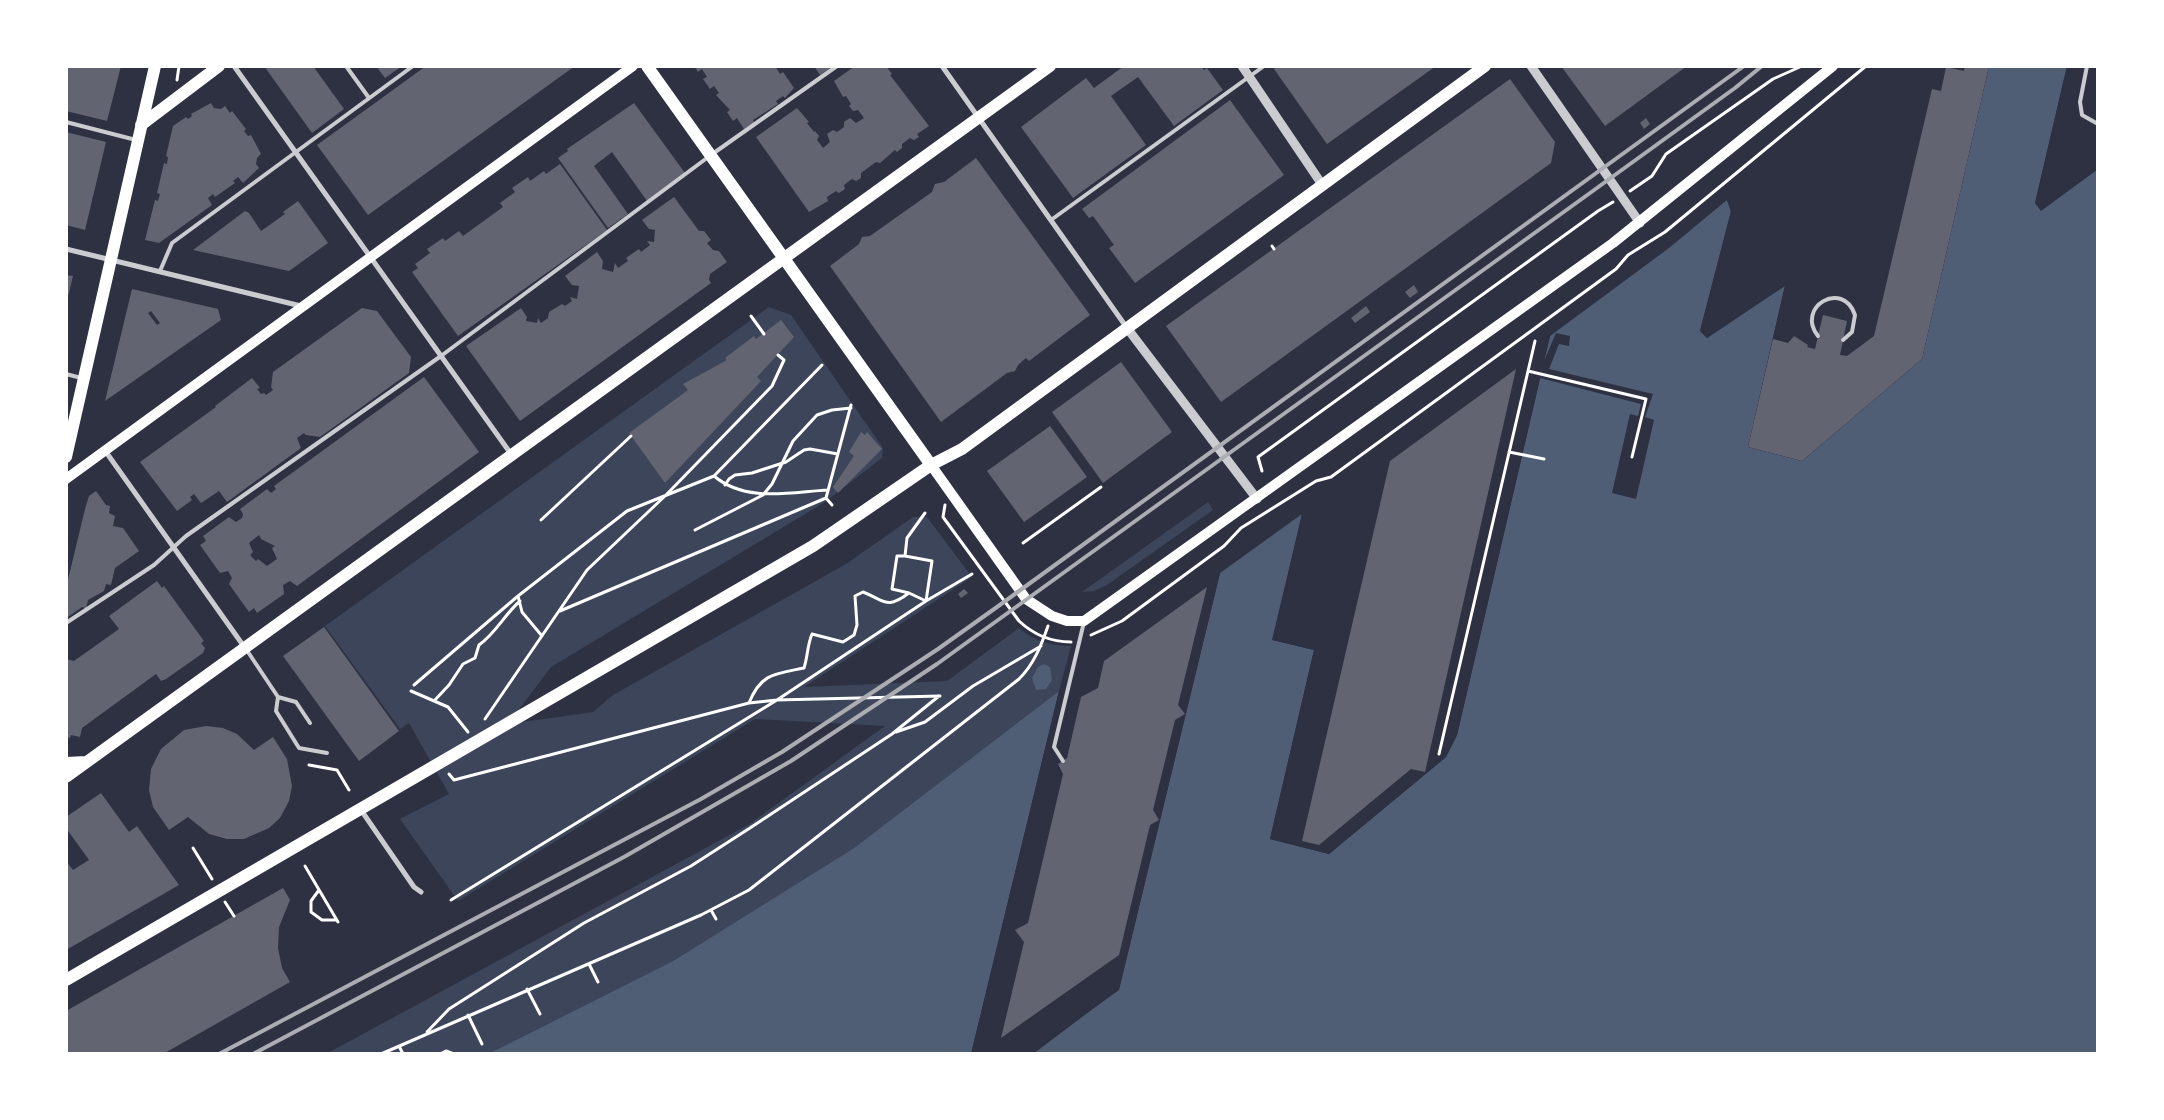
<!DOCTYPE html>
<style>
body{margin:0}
#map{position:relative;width:2164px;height:1120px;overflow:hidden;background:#2d3142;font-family:"Alegreya Sans",sans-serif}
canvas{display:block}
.frame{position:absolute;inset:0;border:68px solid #fff;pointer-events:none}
</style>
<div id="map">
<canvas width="2164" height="1120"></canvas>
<div class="frame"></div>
</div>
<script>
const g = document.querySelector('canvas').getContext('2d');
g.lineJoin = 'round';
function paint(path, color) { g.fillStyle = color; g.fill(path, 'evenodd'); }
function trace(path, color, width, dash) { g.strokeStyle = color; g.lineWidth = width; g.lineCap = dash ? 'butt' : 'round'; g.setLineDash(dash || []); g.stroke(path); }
paint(new Path2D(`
 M 769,307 L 791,315 L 883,448 L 882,458 L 825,502 L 551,667 L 508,724 L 593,712 L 613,695 L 846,564 L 913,517 L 927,517 L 972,577 L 804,687 L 947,681 L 1019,628 C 1034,641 1052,646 1071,646 L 1059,691 L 854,848 L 673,961 L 488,1054 L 326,1054 L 748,825 L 885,726 L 755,719 L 458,901 L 400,819 L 449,794 L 409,723 L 400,729 L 325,626 Z
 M 1208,502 L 1213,510 L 1107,585 L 1094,591 L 1082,592 Z`), '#3c4559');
paint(new Path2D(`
 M 1989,66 L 2067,66 L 2035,203 L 2041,210 L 2098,169 L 2098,1054 L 1033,1054 L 1119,989 L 1220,573 L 1302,514 L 1273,640 L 1314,650 L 1270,839 L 1329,854 L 1446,757 L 1457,735 L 1550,336 L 1669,248 L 1727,200 L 1731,211 L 1700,331 L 1707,338 L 1785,285 L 1748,447 L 1802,461 L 1922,359 Z
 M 1044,664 L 1050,667 L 1052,680 L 1046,689 L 1036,690 L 1032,678 L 1038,667 Z
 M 1059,691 L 971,1054 L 488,1054 L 673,961 L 854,848 Z`), '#4f5d75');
paint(new Path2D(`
 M 1986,66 L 1989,66 L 1922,359 L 1802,461 L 1748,447 L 1785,286 L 1707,338 L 1700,331 L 1731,212 L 1727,200 L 1729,199 L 1734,212 L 1703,330 L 1707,335 L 1784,283 L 1788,285 L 1751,445 L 1920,358 Z
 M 2067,66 L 2069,67 L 2037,202 L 2041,207 L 2098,166 L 2098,169 L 2041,211 L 2035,203 Z
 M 1556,333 L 1570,336 L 1569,346 L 1559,344 L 1549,369 L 1653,394 L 1645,417 L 1654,420 L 1636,499 L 1612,493 L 1630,414 L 1638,416 L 1641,404 L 1540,378 L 1457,735 L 1446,757 L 1329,854 L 1270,839 L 1314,650 L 1272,640 L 1302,514 L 1304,513 L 1275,639 L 1315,648 L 1316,650 L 1273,837 L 1329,851 L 1444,755 L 1455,734 L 1547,338 L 1550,336 L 1544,361 Z
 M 1220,573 L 1119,990 L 1030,1054 L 1116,988 L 1217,575 Z
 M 1061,689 L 974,1054 L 971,1054 L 1059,691 Z`), '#2d3142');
paint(new Path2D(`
 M 66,66 L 121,66 L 107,121 L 66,111 Z
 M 264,66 L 313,66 L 344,109 L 312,133 Z
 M 376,66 L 402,66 L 385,78 Z
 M 426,66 L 575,66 L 368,215 L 317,145 Z
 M 694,66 L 775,66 L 780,74 L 783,72 L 794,88 L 785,98 L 783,96 L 776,101 L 778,104 L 753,120 L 754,122 L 744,129 L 737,118 L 733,121 L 727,112 L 730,110 L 716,95 L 719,93 L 714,86 L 710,89 L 703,79 L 707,77 L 702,69 L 698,72 Z
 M 814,66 L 829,66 L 830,68 L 820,75 Z
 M 855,66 L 886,66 L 892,74 L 890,75 L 929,126 L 917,134 L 919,137 L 914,140 L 910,138 L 902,144 L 902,148 L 897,152 L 895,150 L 880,163 L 876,162 L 861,173 L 861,178 L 856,181 L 852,179 L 844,185 L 845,189 L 839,193 L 836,191 L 827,197 L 828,201 L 809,212 L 756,137 L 797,108 L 809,122 L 807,123 L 814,132 L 815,131 L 819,136 L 817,140 L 823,148 L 830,142 L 827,134 L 833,130 L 837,132 L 844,127 L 844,122 L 850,118 L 856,123 L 864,118 L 858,110 L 853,111 L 849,106 L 851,104 L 846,96 L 843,97 L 834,81 Z
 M 1124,66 L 1201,66 L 1204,70 L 1207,68 L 1223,90 L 1174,126 L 1138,77 L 1111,96 L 1146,145 L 1073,198 L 1021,127 L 1086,78 L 1094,88 Z
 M 1277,66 L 1436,66 L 1327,144 L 1274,69 Z
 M 1561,66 L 1687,66 L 1605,126 Z
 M 1965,66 L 1989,66 L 1922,359 L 1802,461 L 1748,447 L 1773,339 L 1788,343 L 1794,336 L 1808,345 L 1807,347 L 1815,349 L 1823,315 L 1847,321 L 1840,355 L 1847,356 L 1874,336 L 1932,89 L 1941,91 L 1946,67 L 1964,71 Z
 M 1510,79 L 1555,142 L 1551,163 L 1221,402 L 1166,326 Z
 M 1230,100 L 1284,175 L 1135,283 L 1109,248 L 1114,245 L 1093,216 L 1089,218 L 1082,209 Z
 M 211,103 L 214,108 L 221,109 L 225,106 L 230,113 L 232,111 L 246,129 L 244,131 L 248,136 L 251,135 L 261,154 L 257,158 L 256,164 L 259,168 L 243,183 L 238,177 L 233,181 L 235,183 L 215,197 L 213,194 L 208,198 L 212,205 L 159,243 L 145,240 L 155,200 L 158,201 L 160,194 L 157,193 L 164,163 L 167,164 L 168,157 L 166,156 L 173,126 L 186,117 L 188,119 L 192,116 L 191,114 Z
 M 634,103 L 685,173 L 647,201 L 612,152 L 594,166 L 628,214 L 608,228 L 558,158 L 568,151 L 567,149 Z
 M 1646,118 L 1650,124 L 1644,129 L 1640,123 Z
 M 66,132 L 106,142 L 85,230 L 66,225 Z
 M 976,158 L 1090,315 L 1029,361 L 1026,358 L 1018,365 L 1015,371 L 1007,373 L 941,422 L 830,266 L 859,244 L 862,237 L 870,236 L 932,192 L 935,184 L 944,182 Z
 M 560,164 L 607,230 L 458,336 L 412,272 L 418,268 L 415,264 L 430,253 L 427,249 L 443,238 L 445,241 L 459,231 L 463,236 L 503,207 L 500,203 L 515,192 L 512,188 L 528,177 L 530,181 L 544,171 L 546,174 Z
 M 674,197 L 699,231 L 704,231 L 711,240 L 707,243 L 713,250 L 719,251 L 727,262 L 710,274 L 709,280 L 711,283 L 520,421 L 466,346 L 521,308 L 527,317 L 526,321 L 537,323 L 538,318 L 541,323 L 548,318 L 549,312 L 562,304 L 565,306 L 572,301 L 570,297 L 577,299 L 579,286 L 572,285 L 565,276 L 597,252 L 603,261 L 602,269 L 613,272 L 615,263 L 618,268 L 628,261 L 626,258 L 639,249 L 641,252 L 650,245 L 647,241 L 654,242 L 655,230 L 649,229 L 642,220 Z
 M 298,201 L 328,243 L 289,271 L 193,250 L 245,211 L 249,213 L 261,231 L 285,214 L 283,212 Z
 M 66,275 L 73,276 L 67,301 L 66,301 Z
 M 1414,285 L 1418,292 L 1410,298 L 1405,292 Z
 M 132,289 L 218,309 L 221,320 L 105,401 ZM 151,311 L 160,323 L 157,325 L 148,313 Z
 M 1366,306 L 1370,312 L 1355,323 L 1351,318 Z
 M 362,308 L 377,311 L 411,357 L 409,373 L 320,437 L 306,435 L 304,433 L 297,438 L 301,448 L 227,502 L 219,491 L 201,503 L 194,494 L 190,497 L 192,500 L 177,511 L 140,462 L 216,407 L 215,406 L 252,378 L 260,388 L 257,389 L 261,394 L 264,393 L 266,395 L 273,390 L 271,387 L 273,372 Z
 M 781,320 L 794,337 L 757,377 L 761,381 L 665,483 L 629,433 L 688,390 L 683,384 L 727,360 L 725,358 L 754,336 L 756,339 Z
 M 1121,362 L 1172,432 L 1103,483 L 1052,412 Z
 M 1516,369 L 1425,772 L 1411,769 L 1319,845 L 1302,841 L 1390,461 Z
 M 424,377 L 479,452 L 297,586 L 290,581 L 283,585 L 284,594 L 257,613 L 254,608 L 249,612 L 229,584 L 232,578 L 228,571 L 220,573 L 200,545 L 206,541 L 203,536 L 229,517 L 236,522 L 242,518 L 243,514 L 240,509 L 267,489 L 271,493 L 276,489 L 274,486 ZM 259,535 L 261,539 L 275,546 L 272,548 L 277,559 L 267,566 L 258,559 L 256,561 L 250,555 L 253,552 L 249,543 Z
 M 1050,426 L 1087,477 L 1024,522 L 987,471 Z
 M 861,432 L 865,435 L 867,432 L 882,449 L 838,493 L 833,487 L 854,456 L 849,452 Z
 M 96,491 L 106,505 L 110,506 L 109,513 L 115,516 L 113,526 L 123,528 L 139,551 L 115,568 L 111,585 L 106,584 L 104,591 L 88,600 L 86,608 L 82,607 L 68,617 L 66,588 L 85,509 L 89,496 Z
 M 157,581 L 162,588 L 164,586 L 204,641 L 201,643 L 205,648 L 203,653 L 166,679 L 161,681 L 156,674 L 82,728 L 80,737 L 71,735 L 70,738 L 66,737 L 66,659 L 74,661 L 119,629 L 109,616 Z
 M 1207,587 L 1178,705 L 1185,714 L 1175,720 L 1153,810 L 1159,820 L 1150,825 L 1119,955 L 1001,1038 L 1024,942 L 1015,930 L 1028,923 L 1063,774 L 1058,764 L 1067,758 L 1081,697 L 1098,688 L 1104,661 Z
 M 964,589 L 968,593 L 961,598 L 958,594 Z
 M 324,627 L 399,731 L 359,761 L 283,656 Z
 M 206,726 L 223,728 L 237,734 L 254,750 L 273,737 L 287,759 L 292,786 L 289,801 L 280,818 L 269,828 L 244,839 L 227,839 L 209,834 L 188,817 L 169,830 L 153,807 L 149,790 L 151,769 L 161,749 L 184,730 Z
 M 101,793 L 129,832 L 137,826 L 179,885 L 66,950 L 66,861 L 73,870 L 89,860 L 66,828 L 66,817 Z
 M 283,888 L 290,900 L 279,927 L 278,948 L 282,968 L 290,982 L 163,1054 L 66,1054 L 66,1011 Z`), '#626471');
trace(new Path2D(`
 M 177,80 L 179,66
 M 1630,191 L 1652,176 L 1666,154 L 1773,79 L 1802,66
 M 1272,246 L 1274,249
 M 751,316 L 764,334
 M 1528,371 L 1646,399 L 1632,457
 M 1509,452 L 1544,459
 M 1262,471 L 1258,457 L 1598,211 L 1613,202
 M 714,476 C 746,503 790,492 828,490
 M 725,485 L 729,479 L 735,475 L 752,473 L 786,462 L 804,450 L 810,449 L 838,454
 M 826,498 L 832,505
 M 945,505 L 943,517 L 1019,621 C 1034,635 1050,642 1071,642
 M 541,520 L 631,436
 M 695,530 L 763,495 L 772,484 L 793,441 L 817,415 L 832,410 L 851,408
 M 1023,543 L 1101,487
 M 905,556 L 932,561 L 926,601 L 909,593
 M 518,596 L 522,612 L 542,636
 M 560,611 L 826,498 L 851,405
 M 1091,635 L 1122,621 L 1224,546 L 1241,528 L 1316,481 L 1331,477 L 1616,269 L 1628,255 L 1665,232 L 1866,66
 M 414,685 L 518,596 L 627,511 L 714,476 L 822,365
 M 411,691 L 448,707 L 468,732
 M 434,701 L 449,685 L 463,664 L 475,658 L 479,645 C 496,633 504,615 520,601
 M 749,703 C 761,673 775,674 804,668 C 808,656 807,646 812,634 L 843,642 L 854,635 L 857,625 L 855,596 L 863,592 C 886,601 886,610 909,593 L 892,589 L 897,556 L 905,556 L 907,538 L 925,513
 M 485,719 L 587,570 L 666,495 L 772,386 L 784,360 L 778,355
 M 896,732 L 925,722 L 973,686 L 1041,646
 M 1439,754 L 1535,341
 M 309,765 L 337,770 L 349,790
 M 449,774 L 454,780 L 749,703 L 777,700 L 940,696
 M 193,848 L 212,879
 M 305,866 L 338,922
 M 319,890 L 311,901 L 311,912 L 322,920 L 336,920
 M 451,900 L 777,700 L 926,601 L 972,574
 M 225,902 L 234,916
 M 711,910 L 716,919
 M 589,964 L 598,982
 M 527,989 L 540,1014
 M 468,1015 L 482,1044
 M 427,1032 L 449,1009 L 584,923 L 691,866 L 750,828 L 892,734 L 939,696
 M 399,1046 L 403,1054
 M 381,1054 L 701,915 L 749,890 L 1019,679 C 1034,664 1041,646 1048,626
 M 440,1054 L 446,1051 L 454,1054`), '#fff', 3);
trace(new Path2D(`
 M 346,66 L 369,98
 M 2087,66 L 2080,102 L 2082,115 L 2098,124
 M 66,122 L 136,140
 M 1051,220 L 1264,66
 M 160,271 L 172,243 L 413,66
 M 1818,336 C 1795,307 1843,279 1855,315 L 1852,332 L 1843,340
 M 66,374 L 81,378
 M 66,623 L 154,565 L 186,536 L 441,356 L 711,155 L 837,66
 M 246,649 L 278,697
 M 278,697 L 276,711 L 299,748 L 327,753
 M 278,697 L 296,702 L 310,723
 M 1063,761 L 1054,747 L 1084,622`), '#caccd0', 4);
trace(new Path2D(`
 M 234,66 L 511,454
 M 942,66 L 1127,328
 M 66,249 L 301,306
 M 106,452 L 245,648
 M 361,810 L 414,887 L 421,892`), '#caccd0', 5);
trace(new Path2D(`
 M 1242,66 L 1323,186
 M 1531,66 L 1640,223
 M 1127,328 L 1257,499`), '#caccd0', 9);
trace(new Path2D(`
 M 931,465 L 1026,599 L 1052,616 L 1067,621 L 1084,621 L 1613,243 L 1833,66
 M 66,479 L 633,66`), '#fff', 10);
trace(new Path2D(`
 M 647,66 L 931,465
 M 141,125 L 219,66
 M 66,457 L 155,66
 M 66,763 L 86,762
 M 66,777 L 1050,66
 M 66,980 L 813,546 L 931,465 L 962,449 L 1485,66`), '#fff', 12);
trace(new Path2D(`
 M 219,1054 L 701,799 L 782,752 L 938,649 L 997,607 L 1744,66
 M 253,1054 L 624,857 L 791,761 L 937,664 L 1590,193 L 1735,88 L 1762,66`), '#abadb3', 4);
</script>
